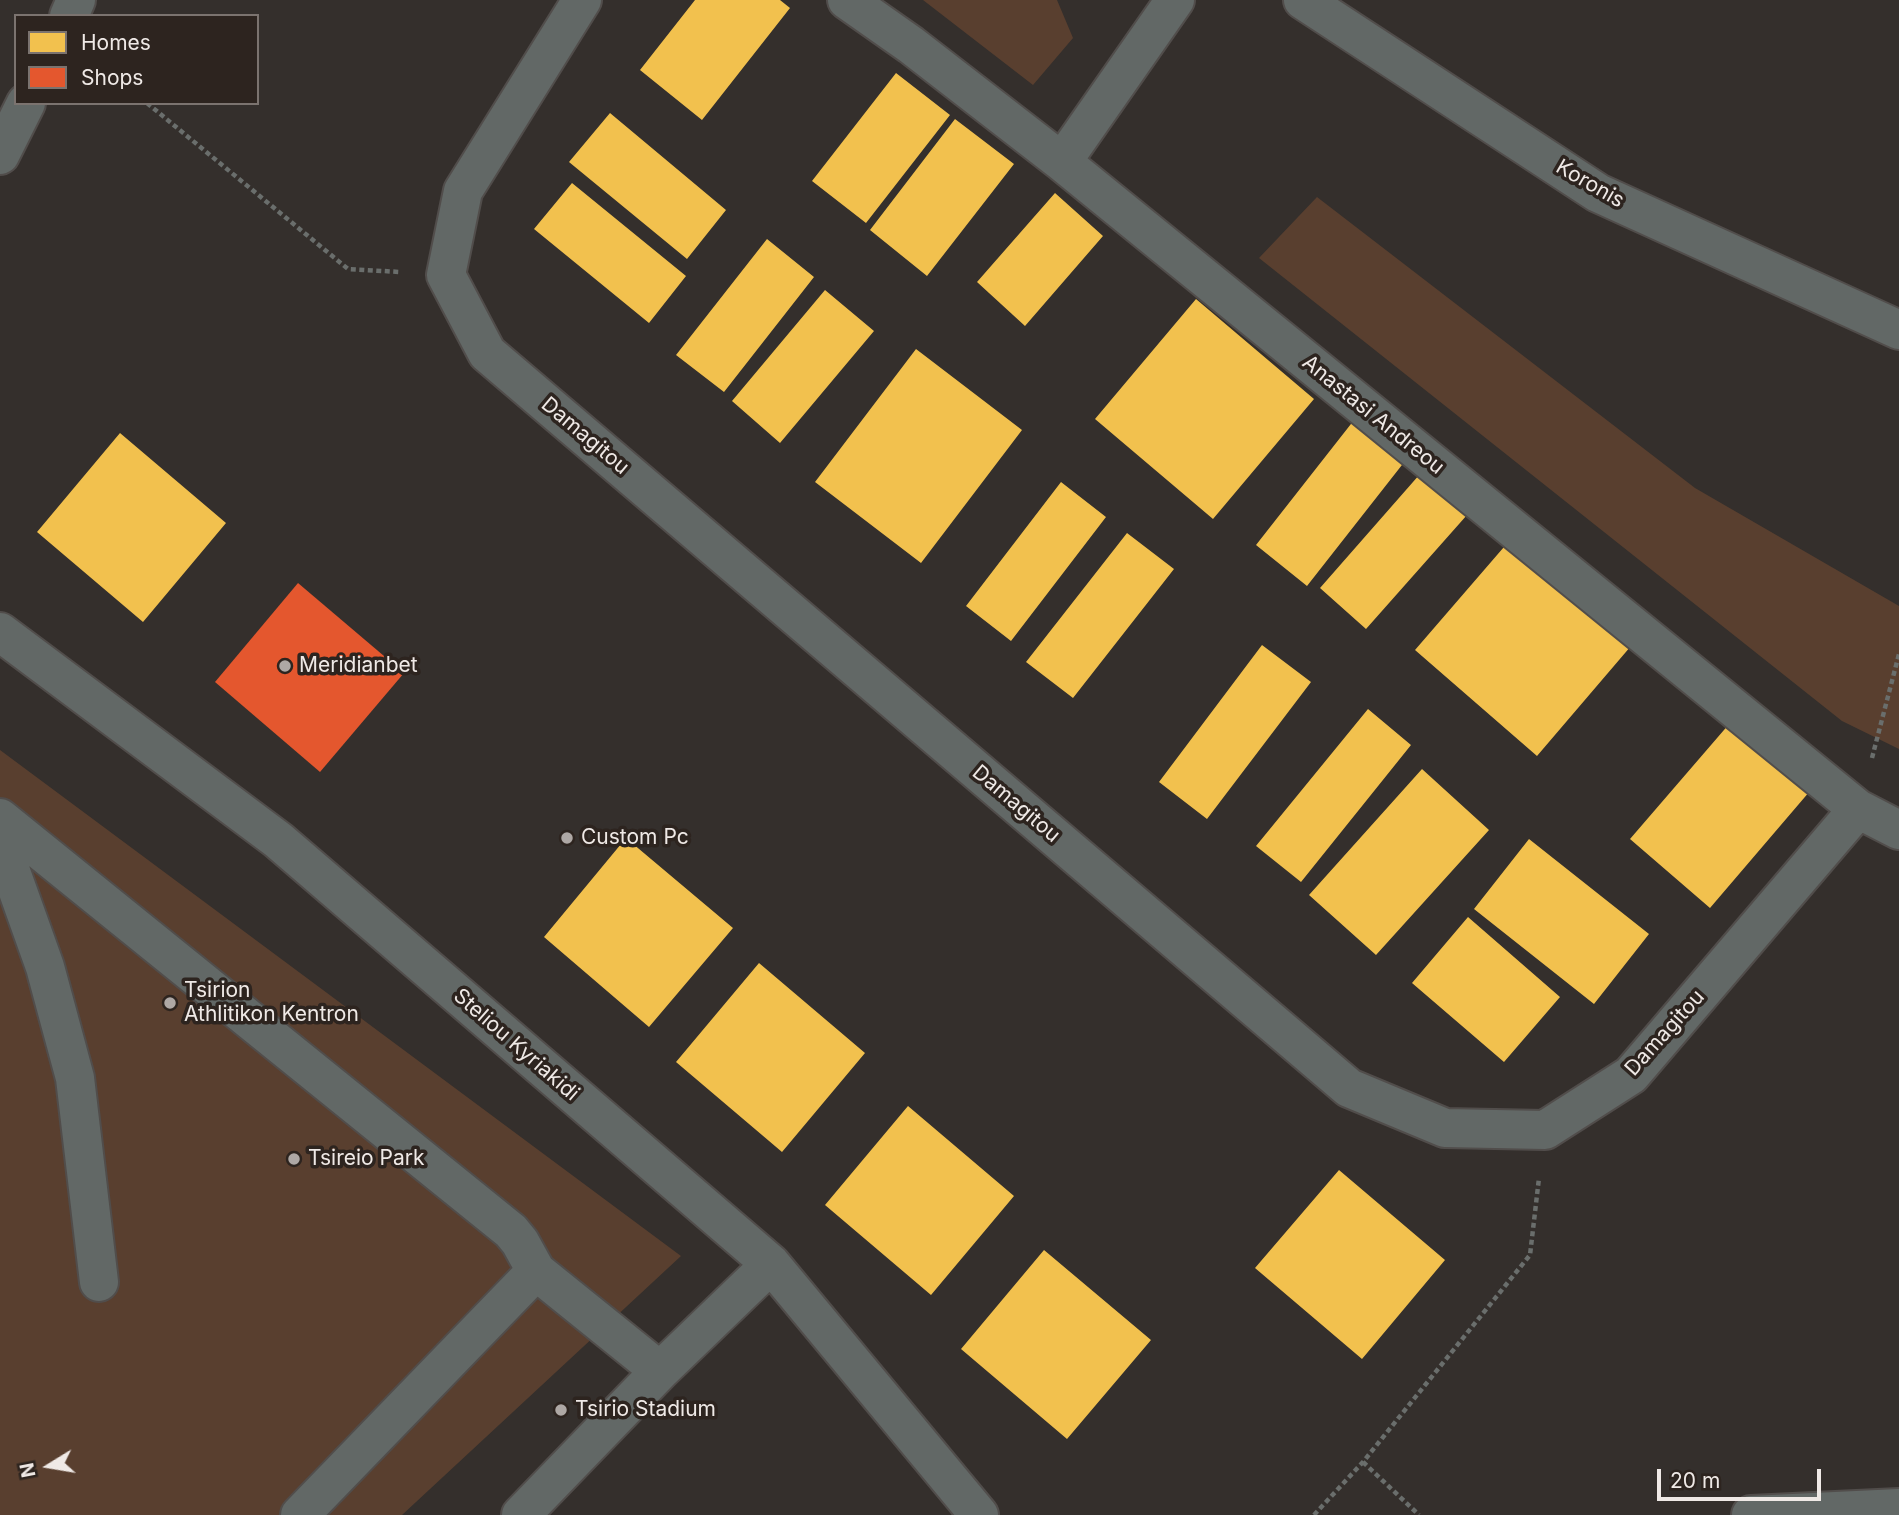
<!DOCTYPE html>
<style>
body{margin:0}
#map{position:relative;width:1899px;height:1515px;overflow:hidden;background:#342f2c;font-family:Inter,sans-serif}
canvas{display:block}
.legend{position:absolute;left:14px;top:14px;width:245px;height:91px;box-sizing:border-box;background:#2d241f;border:2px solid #7b736f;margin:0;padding:9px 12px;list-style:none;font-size:21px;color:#efe9e6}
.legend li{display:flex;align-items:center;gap:14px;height:35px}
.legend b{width:35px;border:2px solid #7b736f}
.north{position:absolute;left:14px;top:1431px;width:70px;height:70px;-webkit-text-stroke:5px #2d241f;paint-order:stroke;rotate:259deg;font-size:19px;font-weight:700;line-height:28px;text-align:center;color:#efe9e6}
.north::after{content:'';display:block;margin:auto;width:24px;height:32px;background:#efe9e6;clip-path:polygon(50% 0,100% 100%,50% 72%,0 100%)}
.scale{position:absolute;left:1657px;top:1469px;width:164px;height:32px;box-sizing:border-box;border:4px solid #efe9e6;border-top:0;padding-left:9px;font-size:21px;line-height:24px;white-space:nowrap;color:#efe9e6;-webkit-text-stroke:5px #2d241f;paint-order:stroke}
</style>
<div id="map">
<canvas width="1899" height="1515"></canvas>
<ul class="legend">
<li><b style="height:19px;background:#f2c14e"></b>Homes</li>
<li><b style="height:19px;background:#e4572e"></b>Shops</li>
</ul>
<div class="north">N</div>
<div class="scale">20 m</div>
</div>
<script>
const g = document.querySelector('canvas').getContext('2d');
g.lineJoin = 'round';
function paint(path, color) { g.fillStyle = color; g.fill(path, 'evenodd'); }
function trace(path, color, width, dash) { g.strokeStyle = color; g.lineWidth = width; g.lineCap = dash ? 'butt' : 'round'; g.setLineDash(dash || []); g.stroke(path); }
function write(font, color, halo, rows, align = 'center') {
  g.font = font + ' Inter,sans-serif'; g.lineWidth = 7; g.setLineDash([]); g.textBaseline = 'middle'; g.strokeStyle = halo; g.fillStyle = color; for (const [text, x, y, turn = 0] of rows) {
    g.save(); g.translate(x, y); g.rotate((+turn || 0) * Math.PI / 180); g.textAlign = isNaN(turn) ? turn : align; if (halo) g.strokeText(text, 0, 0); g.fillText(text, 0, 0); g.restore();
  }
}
paint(new Path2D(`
 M 923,0 L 1057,0 L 1073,38 L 1033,85 Z
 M 1317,197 L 1695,488 L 1899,606 L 1899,749 L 1842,721 L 1259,258 Z
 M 0,750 L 681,1256 L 402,1515 L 0,1515 Z`), '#593f2f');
paint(new Path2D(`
 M 695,0 L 780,0 L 790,8 L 702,120 L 640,70 Z
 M 896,73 L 950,115 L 866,223 L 812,181 Z
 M 610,113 L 726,210 L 687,259 L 569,162 Z
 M 955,119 L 1014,164 L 927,276 L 870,230 Z
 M 572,183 L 686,276 L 649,323 L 534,229 Z
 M 1055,193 L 1103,236 L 1025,326 L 977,282 Z
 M 767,239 L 814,277 L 724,392 L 676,355 Z
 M 825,290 L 874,331 L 780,443 L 732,401 Z
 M 1196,299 L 1314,399 L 1213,519 L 1095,419 Z
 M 916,349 L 1022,430 L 921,563 L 815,482 Z
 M 1358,415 L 1409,456 L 1307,586 L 1256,545 Z
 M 120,433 L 226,523 L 143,622 L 37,532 Z
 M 1420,474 L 1467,515 L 1366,629 L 1320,588 Z
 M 1061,482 L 1106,517 L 1011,641 L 966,606 Z
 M 1127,533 L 1174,569 L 1073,698 L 1026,662 Z
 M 1510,540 L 1631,646 L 1537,756 L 1415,650 Z
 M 1262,645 L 1311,682 L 1207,819 L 1159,782 Z
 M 1368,709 L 1411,745 L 1301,882 L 1256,846 Z
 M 1730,723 L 1810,791 L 1710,908 L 1630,839 Z
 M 1422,769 L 1489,830 L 1376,955 L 1309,895 Z
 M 626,838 L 733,928 L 649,1027 L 544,937 Z
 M 1529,839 L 1649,934 L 1594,1004 L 1474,909 Z
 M 1468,917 L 1560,997 L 1504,1062 L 1412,983 Z
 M 759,963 L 865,1053 L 782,1152 L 676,1062 Z
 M 908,1106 L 1014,1196 L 931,1295 L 825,1205 Z
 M 1339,1170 L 1445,1260 L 1362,1359 L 1255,1268 Z
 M 1044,1250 L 1151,1340 L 1067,1439 L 961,1349 Z`), '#f2c14e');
paint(new Path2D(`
 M 298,583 L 404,673 L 320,772 L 215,682 Z`), '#e4572e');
const minor = new Path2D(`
 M 582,0 L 463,191 L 446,275 L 487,353 L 1349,1088 L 1445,1128 L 1545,1130 L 1631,1075 L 1858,809
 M 847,0 L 911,45 L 1062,162 L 1858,809 L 1899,830
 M 1303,0 L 1598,193 L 1899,330
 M 69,16 L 76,0
 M 0,155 L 26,103
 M 1062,162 L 1175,0
 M 0,632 L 278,840 L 771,1264 L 979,1515
 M 0,818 L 511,1231 L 520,1242 L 536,1271 L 300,1515
 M 0,841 L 45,967 L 75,1078 L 99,1282
 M 536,1271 L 660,1371
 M 521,1515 L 660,1371 L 771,1264
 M 1751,1515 L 1899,1508`);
trace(minor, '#514d4b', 42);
trace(new Path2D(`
 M 147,103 L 348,269 L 400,272
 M 1872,758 L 1899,654
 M 1363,1462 L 1419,1515
 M 1314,1515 L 1363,1462 L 1530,1255 L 1539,1178`), '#6a6e6c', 4.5, [5, 3.5]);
trace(minor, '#626866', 38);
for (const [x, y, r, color] of [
 [285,666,7,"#aea8a5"],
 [567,838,7,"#aea8a5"],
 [170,1003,7,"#aea8a5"],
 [294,1159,7,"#aea8a5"],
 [561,1410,7,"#aea8a5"]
]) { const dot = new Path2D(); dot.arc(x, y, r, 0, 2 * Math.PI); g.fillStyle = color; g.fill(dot); trace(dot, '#2d241f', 2.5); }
write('21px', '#efe9e6', '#2d241f', [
 ["Koronis",1590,184,30],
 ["Anastasi Andreou",1373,415,39],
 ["Damagitou",585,436,40],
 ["Damagitou",1016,804,40],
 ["Damagitou",1665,1033,-48],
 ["Steliou Kyriakidi",516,1045,41]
]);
write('21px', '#efe9e6', '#2d241f', [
 ["Meridianbet",299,666],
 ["Custom Pc",581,838],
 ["Tsirion",184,991],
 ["Athlitikon Kentron",184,1015],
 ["Tsireio Park",308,1159],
 ["Tsirio Stadium",575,1410]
], 'left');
</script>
